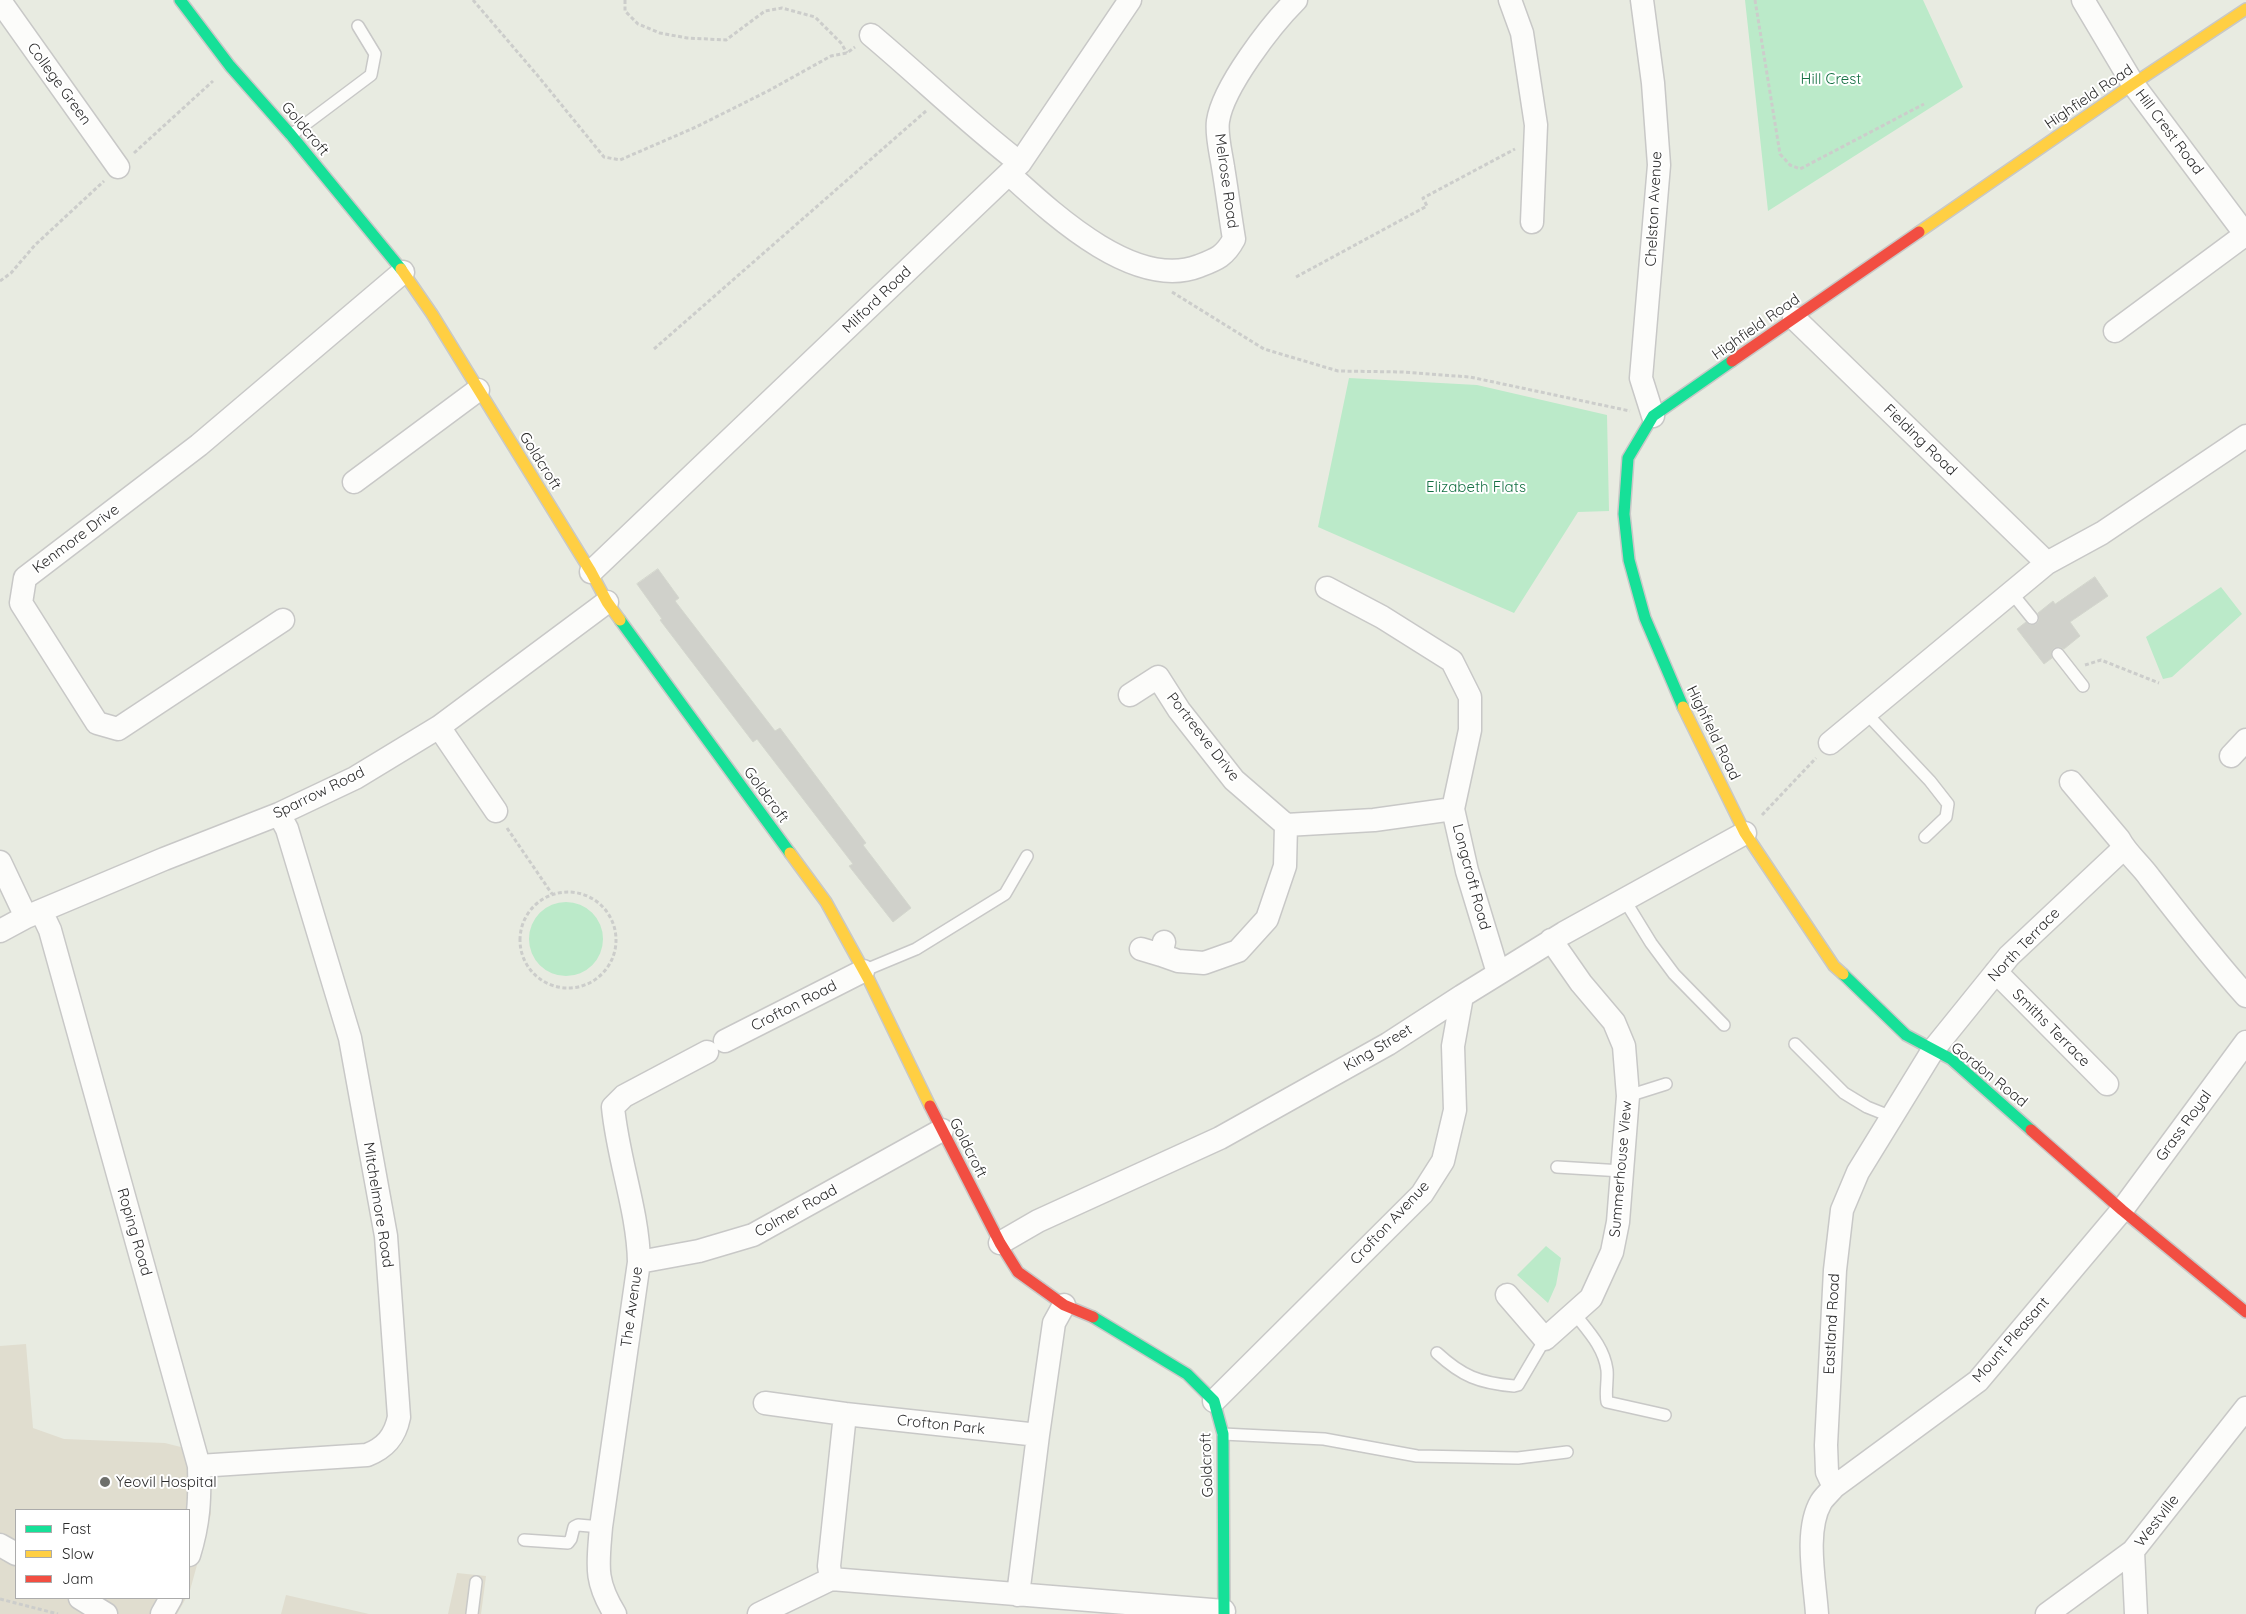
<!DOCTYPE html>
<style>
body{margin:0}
#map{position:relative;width:2246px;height:1614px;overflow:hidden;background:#e8ebe1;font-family:Quicksand,sans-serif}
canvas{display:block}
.legend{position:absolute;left:15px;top:1509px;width:175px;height:90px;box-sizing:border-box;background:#fff;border:1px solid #ababab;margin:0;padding:6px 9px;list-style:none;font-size:15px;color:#2c2c2c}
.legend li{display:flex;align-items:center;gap:10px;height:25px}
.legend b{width:25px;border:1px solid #ababab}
</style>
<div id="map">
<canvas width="2246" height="1614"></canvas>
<ul class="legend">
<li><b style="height:6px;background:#16e098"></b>Fast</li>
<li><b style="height:6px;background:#ffcf43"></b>Slow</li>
<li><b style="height:6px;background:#f24e42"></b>Jam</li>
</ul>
</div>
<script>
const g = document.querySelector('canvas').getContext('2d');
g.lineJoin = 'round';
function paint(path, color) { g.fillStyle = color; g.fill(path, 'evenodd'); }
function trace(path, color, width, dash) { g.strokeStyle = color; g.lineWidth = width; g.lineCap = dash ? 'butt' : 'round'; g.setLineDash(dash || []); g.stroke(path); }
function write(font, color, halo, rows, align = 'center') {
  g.font = font + ' Quicksand,sans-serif'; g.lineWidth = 4; g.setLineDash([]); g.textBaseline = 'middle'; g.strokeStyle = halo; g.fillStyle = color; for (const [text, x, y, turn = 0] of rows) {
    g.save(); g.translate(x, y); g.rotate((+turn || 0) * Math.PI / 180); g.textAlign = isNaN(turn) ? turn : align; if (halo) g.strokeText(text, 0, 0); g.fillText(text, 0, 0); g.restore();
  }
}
paint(new Path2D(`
 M 26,1344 L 33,1428 L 64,1439 L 165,1443 L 208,1454 L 211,1514 L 189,1594 L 189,1510 L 16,1510 L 16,1598 L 186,1598 L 177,1614 L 0,1614 L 0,1346 Z
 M 457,1573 L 486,1576 L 481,1614 L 448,1614 Z
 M 286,1595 L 369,1614 L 281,1614 Z`), '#e0ddcf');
paint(new Path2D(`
 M 1745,0 L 1923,0 L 1963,87 L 1768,211 Z
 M 1349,378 L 1477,385 L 1607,415 L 1609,511 L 1578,512 L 1514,613 L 1318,527 Z
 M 2221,587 L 2242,614 L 2172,677 L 2163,679 L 2146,637 Z
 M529 939a37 37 0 1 1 74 0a37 37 0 1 1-74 0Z
 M 1546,1246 L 1561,1258 L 1556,1285 L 1548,1303 L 1517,1275 Z`), '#bbeac9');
const building = new Path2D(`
 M 658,569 L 679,598 L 675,601 L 775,731 L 780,728 L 866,843 L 863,845 L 911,908 L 893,922 L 849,866 L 853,864 L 757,739 L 753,742 L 660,620 L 662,619 L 637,584 Z
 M 2095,577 L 2108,596 L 2070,622 L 2080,636 L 2064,649 L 2060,647 L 2054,648 L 2051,652 L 2052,658 L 2044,664 L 2017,629 L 2026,622 L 2030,625 L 2036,624 L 2039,620 L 2038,613 L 2053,601 L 2055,604 Z`);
paint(building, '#d0d1cb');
trace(building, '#d3d6cd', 1);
const lane = new Path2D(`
 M 291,135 L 371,75 L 375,54 L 358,26
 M 2011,592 L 2032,618
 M 2058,654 L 2083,686
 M 1866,713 L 1930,781 L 1948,804 L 1946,817 L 1925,837
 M 1624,899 L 1651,943 L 1674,974 L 1724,1025
 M 863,971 L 916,949 L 1005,894 L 1027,856
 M 1795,1044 L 1844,1093 L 1867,1107 L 1892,1117
 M 1628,1096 L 1666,1084
 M 1557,1167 L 1622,1171
 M 1574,1313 C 1588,1331 1604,1347 1607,1370 C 1608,1381 1605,1392 1607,1402 L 1665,1415
 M 1437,1353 C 1462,1376 1479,1383 1514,1386 L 1518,1385 L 1545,1339
 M 1223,1434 L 1324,1439 L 1417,1456 L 1518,1458 L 1567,1452
 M 524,1540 L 568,1543 L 571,1539 L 574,1527 L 578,1525 L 601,1527
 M 472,1614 L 476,1582`);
const street = new Path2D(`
 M 1510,0 L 1522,33 L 1536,125 L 1532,222
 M 1642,0 L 1653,83 L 1659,165 L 1641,378 L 1653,416
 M 2083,0 L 2133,84 L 2246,235
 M 0,1 L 118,167
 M 871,35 C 921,77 968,123 1020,163
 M 1009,174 C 1053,214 1135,291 1199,266 C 1217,259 1225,256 1234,239 C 1230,215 1227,191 1223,167 C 1221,153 1216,135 1218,121 C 1223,87 1271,25 1296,0
 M 1794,318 L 2047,563 L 2102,533 L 2246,436
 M 2115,331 L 2246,234
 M 354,482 L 478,390
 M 591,572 L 1020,163 L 1130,0
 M 1327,588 L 1382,617 L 1452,661 L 1470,697 L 1470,730 L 1453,809 L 1467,871 L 1498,973
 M 283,620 L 118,729 L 97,723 L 21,603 L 25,578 L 199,445 L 403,272
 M 1130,695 L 1158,677 L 1179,710 L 1234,780 L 1286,825 L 1374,820 L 1453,809
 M 439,727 L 496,811
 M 1830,743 L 2047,563
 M 2231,756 L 2246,740
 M 2071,782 L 2119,839 C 2126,853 2140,864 2150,878 C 2181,918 2212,958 2246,996
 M 0,862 L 26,917
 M 41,911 L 50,930 L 199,1466 C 200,1499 199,1523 189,1555
 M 0,931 L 26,917 L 164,859 L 279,814 L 355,778 L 439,727 L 607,602
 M 1164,942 L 1161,955 L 1178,961 L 1204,963 L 1238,951 L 1267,919 L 1285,866 L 1286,825
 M 1141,949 L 1161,955
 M 1996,972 L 2107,1084
 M 725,1041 L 863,971
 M 1000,1243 L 1038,1221 L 1220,1138 L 1388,1044 L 1462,996 L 1564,933 L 1745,833
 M 639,1262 L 699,1251 L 753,1235 L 942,1130
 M 1507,1295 L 1545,1339 L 1591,1298 L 1612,1252 L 1618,1222 L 1628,1096 L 1624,1046 L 1614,1022 L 1581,983 L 1551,940
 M 1214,1401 L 1422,1194 L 1443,1161 L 1455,1110 L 1453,1046 L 1462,996
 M 765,1403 L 845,1414 L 829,1566 L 831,1579
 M 845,1414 L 1038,1435 L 1054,1323 L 1064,1305
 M 199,1466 L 367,1455 C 385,1448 395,1437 399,1417 L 386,1236 L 350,1038 L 287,829 L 279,814
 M 1834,1487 L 1827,1472 L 1826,1445 L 1835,1270 L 1842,1210 L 1858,1172 L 1933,1050 L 2009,956 L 2124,848
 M 0,1545 L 16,1554
 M 2133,1551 L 2136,1614
 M 1018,1595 L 1038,1435
 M 80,1598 L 106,1614
 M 162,1614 L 171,1598
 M 615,1614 C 594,1580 598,1565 601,1527 L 639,1262 C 638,1210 618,1160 613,1107 L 624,1096 L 707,1052
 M 759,1614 L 831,1579 L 1224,1611
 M 1817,1614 C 1815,1582 1804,1531 1821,1502 C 1824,1497 1830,1492 1834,1487 L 1978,1381 L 2122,1210 L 2246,1042
 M 2047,1614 L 2133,1551 L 2246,1408`);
const fast = new Path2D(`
 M 180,0 L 230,66 L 291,135 L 401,269
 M 620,620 L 790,853
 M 1683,707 L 1645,618 L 1629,560 L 1624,514 L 1628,458 L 1653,416 L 1732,361
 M 1843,974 L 1906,1035 L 1951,1059 L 2031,1130
 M 1093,1317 L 1187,1374 L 1214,1401 L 1223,1434 L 1224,1614`);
const slow = new Path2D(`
 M 1919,232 L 2133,84 L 2246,9
 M 401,269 L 432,314 L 591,572 L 607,602 L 620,620
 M 1683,707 L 1745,833 L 1834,966 L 1843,974
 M 790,853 L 826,902 L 869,980 L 930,1106`);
const jam = new Path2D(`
 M 1732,361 L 1919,232
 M 930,1106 L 1000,1243 L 1018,1272 L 1064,1305 L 1093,1317
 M 2031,1130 L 2122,1210 L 2246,1312`);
trace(lane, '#c8c8c7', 14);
trace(street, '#c8c8c7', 25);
trace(fast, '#c8c8c7', 14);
trace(slow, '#c8c8c7', 14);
trace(jam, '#c8c8c7', 14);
trace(new Path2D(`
 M 473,0 L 538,76 L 604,157 L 620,160 L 696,127 L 768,91 L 831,56 L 847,53 L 855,47
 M 625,0 L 625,11 L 638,24 L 660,33 L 687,38 L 726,40 L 765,11 L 782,8 L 815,17 L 841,43 L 847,53
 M 1755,0 L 1780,154 L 1790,165 L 1800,169 L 1924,104
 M 134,153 L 213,81
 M 1296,277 L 1427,206 L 1423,198 L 1515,149
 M 0,281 L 11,273 L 35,245 L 104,181
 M 1172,292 L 1264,349 L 1338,371 L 1402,372 L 1470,377 L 1630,411
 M 654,349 L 926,111
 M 2085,665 L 2101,660 L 2159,683
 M 1762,815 L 1816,758
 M 507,828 L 552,894
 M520 940a48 48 0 1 1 96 0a48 48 0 1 1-96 0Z
 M 0,1599 L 58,1614`), '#cccdcb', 3, [4, 2.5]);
trace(lane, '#fcfcfa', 11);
trace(street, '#fcfcfa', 22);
trace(fast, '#16e098', 11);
trace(slow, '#ffcf43', 11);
trace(jam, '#f24e42', 11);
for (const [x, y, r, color] of [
 [105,1482,6,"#6e6f6b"]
]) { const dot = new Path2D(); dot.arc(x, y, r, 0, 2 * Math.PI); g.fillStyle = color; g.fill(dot); trace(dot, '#fff', 2); }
write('15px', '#157043', '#fff', [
 ["Hill Crest",1831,79],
 ["Elizabeth Flats",1476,487]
]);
write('15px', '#2c2c2c', '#fff', [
 ["College Green",59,84,54],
 ["Highfield Road",2089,97,-34],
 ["Goldcroft",305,129,50],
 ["Hill Crest Road",2169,132,53],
 ["Melrose Road",1226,181,82],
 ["Chelston Avenue",1654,209,-87],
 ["Milford Road",877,300,-44],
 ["Highfield Road",1756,327,-35],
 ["Fielding Road",1920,440,44],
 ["Goldcroft",540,461,58],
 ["Kenmore Drive",76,539,-37],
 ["Highfield Road",1713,733,64],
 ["Portreeve Drive",1203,737,52],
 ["Sparrow Road",319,793,-26],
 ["Goldcroft",766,795,54],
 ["Longcroft Road",1471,877,75],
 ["North Terrace",2024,945,-46],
 ["Crofton Road",794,1006,-27],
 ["Smiths Terrace",2051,1028,45],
 ["King Street",1378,1048,-31],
 ["Gordon Road",1989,1075,39],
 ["Grass Royal",2184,1126,-54],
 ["Goldcroft",968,1148,63],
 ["Summerhouse View",1621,1169,-85],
 ["Mitchelmore Road",378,1205,81],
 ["Colmer Road",796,1211,-29],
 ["Crofton Avenue",1390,1223,-47],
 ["Roping Road",134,1232,74],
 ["The Avenue",632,1307,-82],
 ["Eastland Road",1832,1324,-87],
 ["Mount Pleasant",2011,1340,-49],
 ["Crofton Park",941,1425,6],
 ["Goldcroft",1207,1465,-92],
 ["Westville",2157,1521,-52]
]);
write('15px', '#2c2c2c', '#fff', [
 ["Yeovil Hospital",116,1482]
], 'left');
</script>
